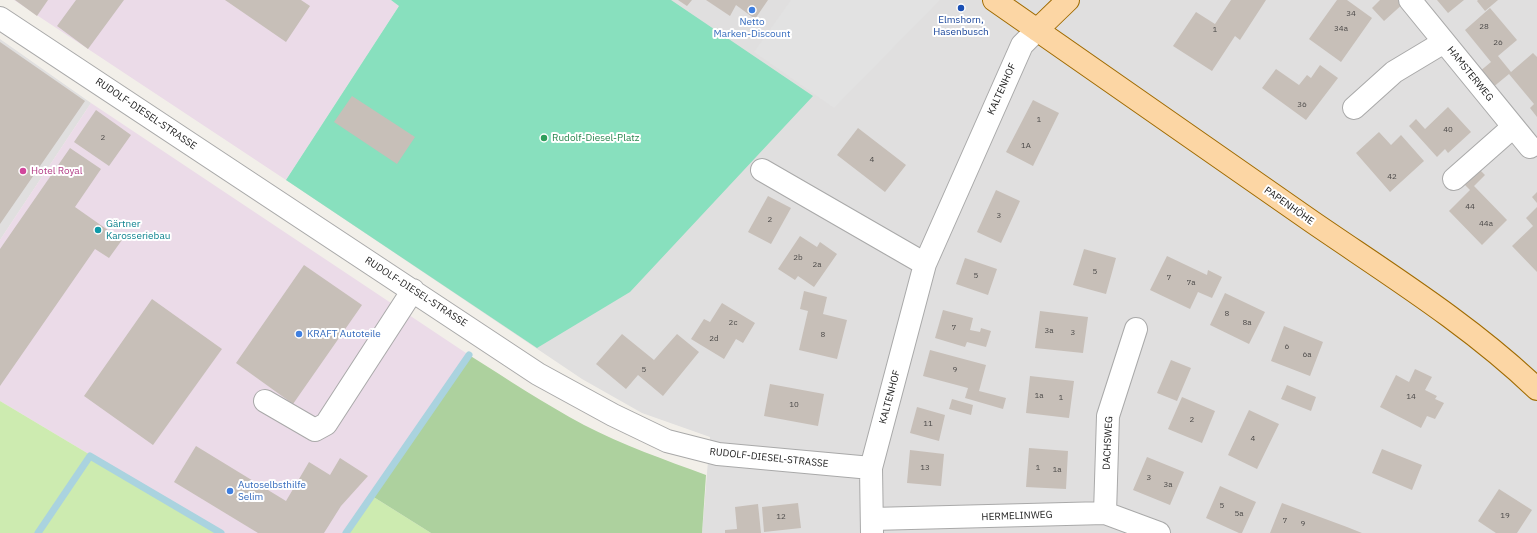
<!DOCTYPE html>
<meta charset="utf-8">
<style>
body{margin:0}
canvas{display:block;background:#f2efe9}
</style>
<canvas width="1537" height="533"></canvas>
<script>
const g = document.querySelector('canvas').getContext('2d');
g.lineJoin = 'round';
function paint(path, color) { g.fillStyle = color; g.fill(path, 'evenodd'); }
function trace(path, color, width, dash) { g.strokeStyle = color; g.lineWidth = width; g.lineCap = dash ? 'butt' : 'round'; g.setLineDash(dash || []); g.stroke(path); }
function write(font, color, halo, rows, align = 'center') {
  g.font = font + ' "IBM Plex Sans",sans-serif'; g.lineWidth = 4; g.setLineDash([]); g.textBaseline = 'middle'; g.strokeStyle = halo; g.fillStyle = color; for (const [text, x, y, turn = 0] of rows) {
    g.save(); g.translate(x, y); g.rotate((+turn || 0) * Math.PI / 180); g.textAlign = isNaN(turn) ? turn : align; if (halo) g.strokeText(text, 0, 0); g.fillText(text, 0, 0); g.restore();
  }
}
paint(new Path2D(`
 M 391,0 L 1537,0 L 1537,533 L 702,533 L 710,437 L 642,413 L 582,379 L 286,180 L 399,6 Z
 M 0,39 L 91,103 L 0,240 Z`), '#e0dfdf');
paint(new Path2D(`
 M 14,0 L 391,0 L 399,6 L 286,180 Z
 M 91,103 L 469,355 L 346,533 L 221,533 L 0,401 L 0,240 Z`), '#ebdbe8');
paint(new Path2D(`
 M 0,401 L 221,533 L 0,533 Z
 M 372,496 L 431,533 L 346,533 Z`), '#cdebb0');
paint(new Path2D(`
 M 469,355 C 507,379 545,404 584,425 C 623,445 665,460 706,475 L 702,533 L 431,533 L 372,496 Z`), '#add19e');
paint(new Path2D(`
 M 391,0 L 671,0 L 813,96 L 630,292 L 537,348 L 286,180 L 399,6 Z`), '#88e0be');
paint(new Path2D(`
 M 791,0 L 940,0 L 834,108 L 754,52 Z`), '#e2e2e2');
trace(new Path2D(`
 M 38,533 L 90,456 L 221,533
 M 346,533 L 469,355`), '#aad3df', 7);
paint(new Path2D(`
 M 15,0 L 48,0 L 37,16 Z
 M 76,0 L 124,0 L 88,49 L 57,26 Z
 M 225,0 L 301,0 L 310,6 L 286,42 Z
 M 678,0 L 692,0 L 687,6 Z
 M 706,0 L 768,0 L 755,19 L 736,5 L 730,16 Z
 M 1231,0 L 1266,0 L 1240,40 L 1235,36 L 1212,71 L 1173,46 L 1196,12 L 1215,24 Z
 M 1337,0 L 1347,0 L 1372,18 L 1341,62 L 1309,39 Z
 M 1380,0 L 1403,0 L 1405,2 L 1384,21 L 1372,8 Z
 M 1437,0 L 1464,0 L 1448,13 Z
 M 1478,0 L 1498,0 L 1485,11 L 1477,1 Z
 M 1490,8 L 1517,40 L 1498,56 L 1511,72 L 1533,53 L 1537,57 L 1537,117 L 1530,108 L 1534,104 L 1509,74 L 1492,88 L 1479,72 L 1491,62 L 1465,30 Z
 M 0,42 L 85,101 L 0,224 Z
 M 1320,65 L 1338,78 L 1306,120 L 1262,88 L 1276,69 L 1299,85 L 1307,75 L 1311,78 Z
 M 352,96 L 415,137 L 397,164 L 334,122 Z
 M 1033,100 L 1059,113 L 1033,166 L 1006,152 Z
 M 1448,107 L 1471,132 L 1448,153 L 1445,149 L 1437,157 L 1409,126 L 1416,119 L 1425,129 Z
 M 96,110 L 131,135 L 109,166 L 74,142 Z
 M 858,128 L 906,165 L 885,192 L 837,155 Z
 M 1379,132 L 1391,145 L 1401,135 L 1424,161 L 1390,192 L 1356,153 Z
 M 70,148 L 101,169 L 75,207 L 122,240 L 109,258 L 95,249 L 0,386 L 0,249 Z
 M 1478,168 L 1485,175 L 1474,186 L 1507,220 L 1482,245 L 1449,211 L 1470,190 L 1462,182 Z
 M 996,190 L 1020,201 L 1001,243 L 977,232 Z
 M 1537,192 L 1537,203 L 1532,197 Z
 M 768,196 L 791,208 L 771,244 L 748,232 Z
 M 1537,207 L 1537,272 L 1512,246 L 1533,226 L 1526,218 Z
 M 800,236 L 817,247 L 820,242 L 837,254 L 814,287 L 798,276 L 795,280 L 778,269 Z
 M 1084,249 L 1116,258 L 1106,294 L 1073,285 Z
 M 1167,256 L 1207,275 L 1208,270 L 1222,277 L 1212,298 L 1198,292 L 1190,309 L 1150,290 Z
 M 965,258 L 997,269 L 988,295 L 956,284 Z
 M 304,265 L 362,305 L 293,404 L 236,363 Z
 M 804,291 L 827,297 L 823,314 L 847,320 L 837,359 L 799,350 L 808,311 L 800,309 Z
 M 1225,293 L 1265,312 L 1249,344 L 1210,325 Z
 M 152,299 L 222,349 L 153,445 L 84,396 Z
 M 722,303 L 755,323 L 743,343 L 736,339 L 724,359 L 691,339 L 704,319 L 710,322 Z
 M 943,310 L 973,318 L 970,330 L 980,332 L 981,328 L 991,331 L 986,347 L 967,342 L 965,347 L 935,338 Z
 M 1040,311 L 1088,317 L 1083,353 L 1035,348 Z
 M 1284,326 L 1323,342 L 1310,376 L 1271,361 Z
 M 622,334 L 654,360 L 677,334 L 699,352 L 663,396 L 638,375 L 626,389 L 596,364 Z
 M 930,350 L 986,365 L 979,391 L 1006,398 L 1003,409 L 965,398 L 968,388 L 923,376 Z
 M 1171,360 L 1191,368 L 1177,401 L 1157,393 Z
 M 1415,369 L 1432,377 L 1425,390 L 1437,396 L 1435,399 L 1444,403 L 1435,419 L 1427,416 L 1421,428 L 1380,407 L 1396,375 L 1409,382 Z
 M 1030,376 L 1074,381 L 1069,418 L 1026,413 Z
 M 770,384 L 824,394 L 818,426 L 764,416 Z
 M 1287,385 L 1316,397 L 1311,411 L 1281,399 Z
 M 1182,397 L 1215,411 L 1202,443 L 1168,429 Z
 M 952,399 L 973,405 L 971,415 L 949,409 Z
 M 917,407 L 945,415 L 939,441 L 910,433 Z
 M 1249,410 L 1279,424 L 1257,469 L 1228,455 Z
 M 196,446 L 286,501 L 309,462 L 330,475 L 340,458 L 368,476 L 341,506 L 324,533 L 258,533 L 174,482 Z
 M 1029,448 L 1068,451 L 1066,489 L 1026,487 Z
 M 1382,449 L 1422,465 L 1412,490 L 1372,473 Z
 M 910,450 L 944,454 L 941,486 L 907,483 Z
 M 1147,457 L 1184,472 L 1170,505 L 1133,490 Z
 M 1220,486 L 1256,502 L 1242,533 L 1239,533 L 1206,518 Z
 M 1499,489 L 1532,510 L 1517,533 L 1496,533 L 1478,521 Z
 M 798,503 L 801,528 L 764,532 L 762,507 Z
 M 1282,503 L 1347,527 L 1362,533 L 1270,533 Z
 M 758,504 L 761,533 L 725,533 L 725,530 L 737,529 L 735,507 Z`), '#c7bfb8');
const minor = new Path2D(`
 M 1410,0 L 1530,147
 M 0,18 L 538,374 L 613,415 L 667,441 L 718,454 L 871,468
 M 1354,108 L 1394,72 L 1444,42
 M 762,170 L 925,264
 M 1454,179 L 1513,127
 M 265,401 L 315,430 L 326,424 L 413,290
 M 1105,513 L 1108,416 L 1136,329
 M 872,519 L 1105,513 L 1159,533
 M 872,533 L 871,468 L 925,264 L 1022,45 L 1037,30`);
const major = new Path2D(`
 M 994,0 C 1100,73 1205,148 1311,221 C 1388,274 1469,324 1537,389
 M 1037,30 L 1068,0`);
trace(minor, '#a9a9a9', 24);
trace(major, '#a06b00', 24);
trace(minor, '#fff', 22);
trace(major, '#fcd6a4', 22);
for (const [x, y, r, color] of [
 [961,8,4,"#1a4fb4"],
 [752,10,4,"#3f7fe0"],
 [544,138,4,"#2e9e5b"],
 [23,171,4,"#d1479c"],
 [98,230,4,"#0f9aa8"],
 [299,334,4,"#3f7fe0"],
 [230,491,4,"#3f7fe0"]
]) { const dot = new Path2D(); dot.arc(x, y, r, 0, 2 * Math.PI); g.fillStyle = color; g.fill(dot); trace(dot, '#fff', 1.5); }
write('8px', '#4b4948', null, [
 ["34",1351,14],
 ["28",1484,27],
 ["34a",1341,29],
 ["1",1215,30],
 ["26",1498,43],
 ["36",1302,105],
 ["1",1039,120],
 ["40",1448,130],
 ["2",103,138],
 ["1A",1026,146],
 ["4",872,160],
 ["42",1392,177],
 ["44",1470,207],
 ["3",999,216],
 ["2",770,220],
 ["44a",1486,224],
 ["2b",798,258],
 ["2a",817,265],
 ["5",1095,272],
 ["5",976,276],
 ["7",1169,278],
 ["7a",1191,283],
 ["8",1227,314],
 ["2c",733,323],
 ["8a",1247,323],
 ["7",954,328],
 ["3a",1049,331],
 ["3",1073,333],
 ["8",823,335],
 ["2d",714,339],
 ["6",1287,347],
 ["6a",1307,355],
 ["5",644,370],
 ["9",955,370],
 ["1a",1039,396],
 ["14",1411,397],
 ["1",1061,398],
 ["10",794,405],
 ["2",1192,420],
 ["11",928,424],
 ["4",1253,439],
 ["13",925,468],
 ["1",1038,468],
 ["1a",1057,470],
 ["3",1149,478],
 ["3a",1168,485],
 ["5",1222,506],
 ["5a",1239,514],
 ["19",1505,516],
 ["12",781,517],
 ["7",1285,521],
 ["9",1303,524]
]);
write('10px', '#164399', '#fff', [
 ["Elmshorn,",961,20],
 ["Hasenbusch",961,32]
]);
write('10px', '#366cbe', '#fff', [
 ["Netto",752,22,"center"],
 ["Marken-Discount",752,34,"center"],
 ["KRAFT Autoteile",307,334],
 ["Autoselbsthilfe",238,485],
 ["Selim",238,497]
], 'left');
write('10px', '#222', '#fff', [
 ["HAMSTERWEG",1470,74,51],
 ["KALTENHOF",1002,89,-66],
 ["RUDOLF-DIESEL-STRASSE",146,114,34],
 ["PAPENHÖHE",1289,206,35],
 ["RUDOLF-DIESEL-STRASSE",416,292,33],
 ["KALTENHOF",890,397,-75],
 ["DACHSWEG",1108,443,-87],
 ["RUDOLF-DIESEL-STRASSE",769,458,6],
 ["HERMELINWEG",1017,516,-2]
]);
write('10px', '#27864d', '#fff', [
 ["Rudolf-Diesel-Platz",552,138]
], 'left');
write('10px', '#b23c85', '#fff', [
 ["Hotel Royal",31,171]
], 'left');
write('10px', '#0d838f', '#fff', [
 ["Gärtner",106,224],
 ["Karosseriebau",106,236]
], 'left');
</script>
